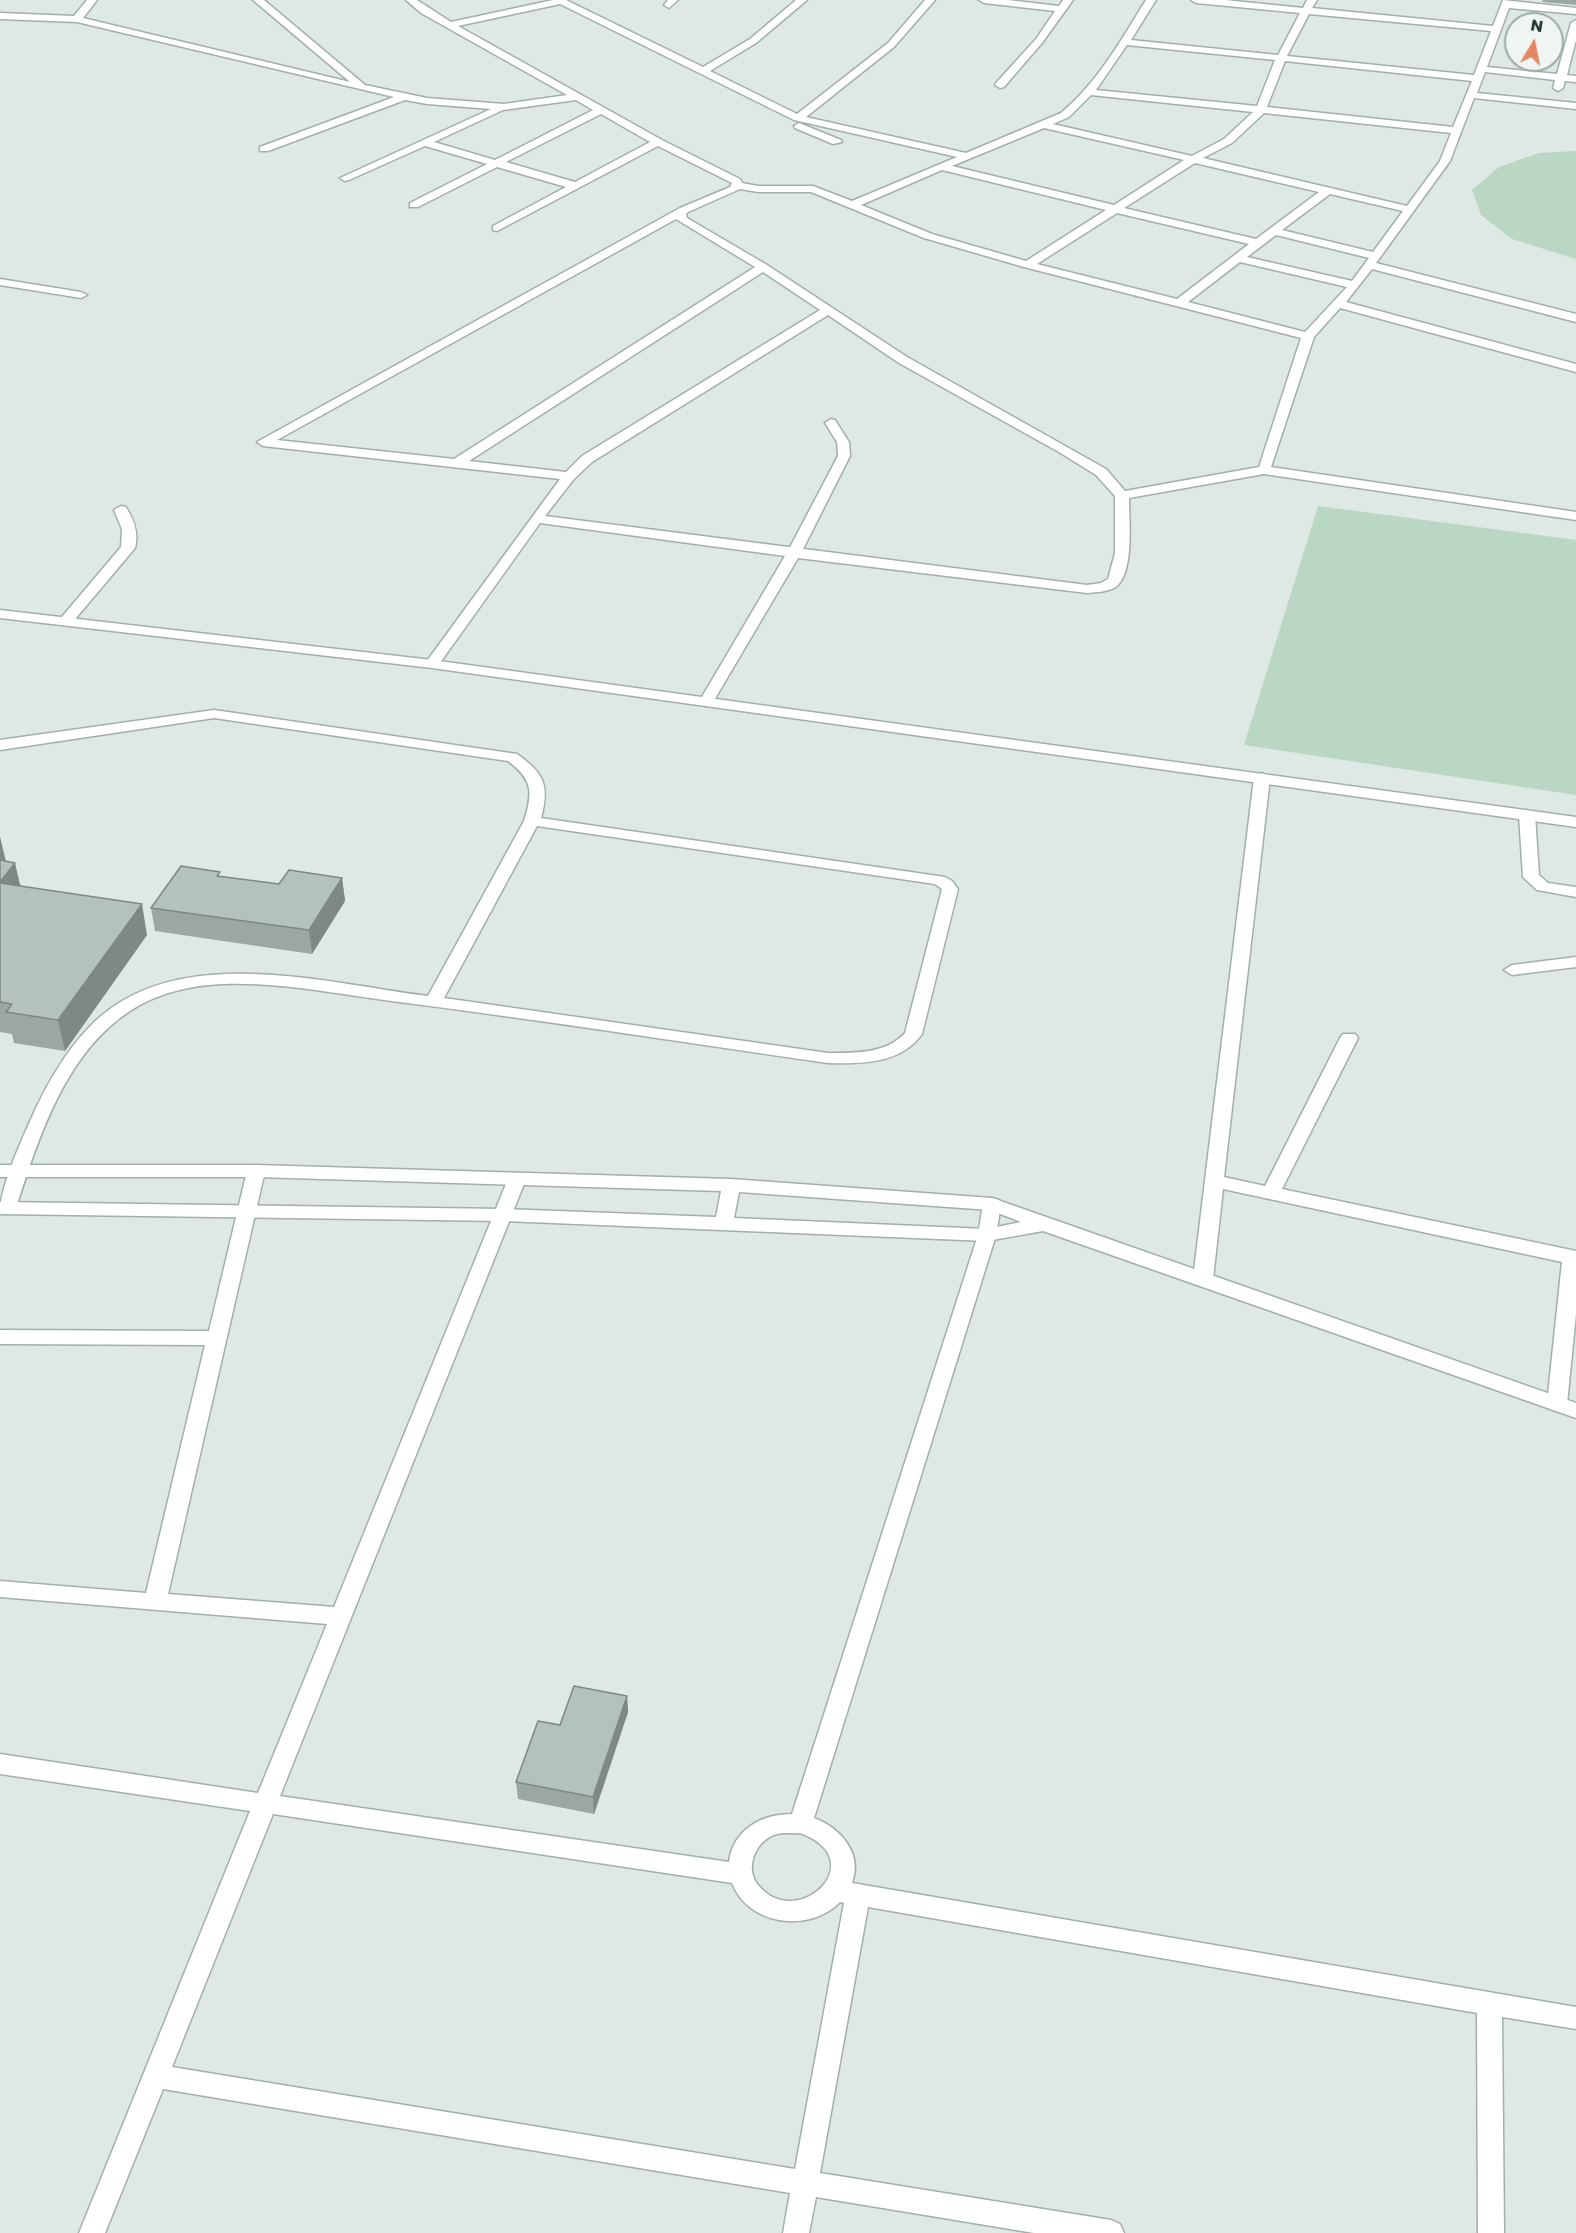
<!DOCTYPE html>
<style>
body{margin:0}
#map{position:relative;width:1576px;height:2233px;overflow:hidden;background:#dee8e4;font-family:Poppins,sans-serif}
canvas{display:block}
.north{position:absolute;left:1504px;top:12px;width:60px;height:60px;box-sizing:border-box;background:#eef5f2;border:2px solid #9ca9a5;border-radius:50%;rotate:10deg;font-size:16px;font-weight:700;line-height:24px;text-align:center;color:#213631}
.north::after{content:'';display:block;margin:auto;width:21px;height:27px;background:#e38761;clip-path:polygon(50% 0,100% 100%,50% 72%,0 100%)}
</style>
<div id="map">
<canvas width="1576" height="2233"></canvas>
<div class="north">N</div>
</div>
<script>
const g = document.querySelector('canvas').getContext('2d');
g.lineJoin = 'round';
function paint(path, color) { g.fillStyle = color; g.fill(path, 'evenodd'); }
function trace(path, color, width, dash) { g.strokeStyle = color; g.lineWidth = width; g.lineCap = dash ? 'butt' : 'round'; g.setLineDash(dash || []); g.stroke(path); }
paint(new Path2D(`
 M 1576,151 L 1576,259 L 1512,239 L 1481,215 L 1472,190 L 1499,167 L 1539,153 Z
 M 1318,506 L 1576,540 L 1576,795 L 1244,745 Z`), '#b9d7c2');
const service = new Path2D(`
 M 0,279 L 81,292 L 87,295 L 81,298 L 0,285 Z
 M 831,419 L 835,420 L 849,442 L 850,456 L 801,553 L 799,556 L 789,556 L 787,553 L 838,456 L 837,442 L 825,423 Z
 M 121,506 L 126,507 C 134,520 139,533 135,548 L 71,624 L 61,624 L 59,621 L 61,618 L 121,547 L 122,529 L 114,510 Z
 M 214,710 L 517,754 C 544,773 550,786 541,818 L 945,877 L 952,881 L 958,889 L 922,1034 C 901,1064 861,1064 828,1063 C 688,1043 548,1021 407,1003 C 347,996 285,982 224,984 C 192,985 157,993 130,1011 C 65,1053 38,1139 16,1208 L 14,1212 L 7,1214 L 0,1212 C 0,1186 25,1132 37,1106 C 54,1071 78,1032 110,1009 C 196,946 332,984 428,996 L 524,821 C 533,792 533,780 508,761 L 214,718 L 0,750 L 0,740 ZM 537,826 L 935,884 L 942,889 L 905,1033 C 886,1054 855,1053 828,1053 L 444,998 Z`);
const minor = new Path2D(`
 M 87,0 L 97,0 L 83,18 L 350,82 L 253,0 L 264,0 L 365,85 L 427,98 L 504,104 L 567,95 L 421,13 L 406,0 L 417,0 L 451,22 L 553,0 L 566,0 L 703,67 L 750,39 L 796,0 L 807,0 L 756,43 L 710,71 L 797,114 L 888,43 L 925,0 L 935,0 L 894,47 L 806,117 L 966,153 L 1061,113 C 1098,82 1121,40 1146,0 L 1156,0 L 1131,40 L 1278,55 L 1300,13 L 1196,3 L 1191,0 L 1225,0 L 1303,8 L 1307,0 L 1317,0 L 1312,8 L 1493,26 L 1503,0 L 1576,8 L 1576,14 L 1509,8 L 1487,67 L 1557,74 L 1571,23 L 1576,20 L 1576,40 L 1567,75 L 1576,76 L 1576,82 L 1565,81 L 1563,88 L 1558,91 L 1553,88 L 1555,80 L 1485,72 L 1477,93 L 1576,103 L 1576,109 L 1474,98 L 1450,161 L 1376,263 L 1576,314 L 1576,322 L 1372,269 L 1346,302 L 1576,364 L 1576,372 L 1340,308 L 1314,337 L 1271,467 L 1576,512 L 1576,520 L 1264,474 L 1129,498 C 1129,519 1134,569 1118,585 C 1111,592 1097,592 1087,593 L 798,558 L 713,702 L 706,706 L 699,702 L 785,556 L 540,523 L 437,667 L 427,667 L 425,664 L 427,661 L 560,479 L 263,446 L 257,442 L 680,208 L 730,187 L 732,183 L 658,146 L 497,231 L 493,230 L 493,226 L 566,187 L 497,167 L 418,207 L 410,207 L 410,203 L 487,164 L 425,146 L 349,180 L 345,181 L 340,178 L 491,109 L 427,104 L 405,100 L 268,151 L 260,151 L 260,147 L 394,97 L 77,22 L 0,19 L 0,13 L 74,16 ZM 560,4 L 794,120 L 957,157 L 852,201 L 813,186 L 758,186 L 742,183 L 740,179 L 662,140 L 458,26 ZM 1309,14 L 1491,31 L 1474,75 L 1287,56 ZM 1127,45 L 1275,60 L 1257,106 L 1096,90 ZM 1285,61 L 1472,81 L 1453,127 L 1267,107 ZM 1091,95 L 1253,112 L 1224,139 L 1192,156 L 1053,124 L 1069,117 ZM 576,100 L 593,110 L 495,160 L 434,142 L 503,110 ZM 1264,113 L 1451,133 L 1440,161 L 1407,206 L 1203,158 L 1232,143 ZM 601,114 L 650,142 L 575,182 L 506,162 ZM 1044,128 L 1184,160 L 1114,205 L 952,166 ZM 1195,163 L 1319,192 L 1256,239 L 1124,208 ZM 942,170 L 1106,210 L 1026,261 L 932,234 L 861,205 ZM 740,189 L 758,192 L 811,192 L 924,238 L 1024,267 L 1301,338 L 1259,467 L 1125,491 L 1106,469 L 907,357 L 767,265 L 687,218 L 686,214 L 688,212 ZM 1330,194 L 1403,211 L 1373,252 L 1282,230 ZM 1117,213 L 1249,244 L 1177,299 L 1037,264 ZM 676,219 L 755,267 L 454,459 L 277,440 ZM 1276,235 L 1369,258 L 1352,281 L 1247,257 ZM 1240,262 L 1347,287 L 1305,332 L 1188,302 ZM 763,272 L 820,310 L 582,456 L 566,472 L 469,461 ZM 828,315 L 899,363 L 1059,452 L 1096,475 L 1115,496 L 1115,553 L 1108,579 L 1101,583 L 1087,585 L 545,516 L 574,479 L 592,462 Z
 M 668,0 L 678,0 L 669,8 L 664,5 Z
 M 979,0 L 1008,0 L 1059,6 L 1063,0 L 1073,0 L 1042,43 L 1004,87 L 1000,88 L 995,85 L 996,83 L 1036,39 L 1055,11 L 984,3 Z
 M 799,123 L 841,140 L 842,142 L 833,144 L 795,128 L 794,126 Z
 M 1262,773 L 1270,778 L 1224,1177 L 1265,1186 L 1340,1038 L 1343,1034 L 1355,1034 L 1358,1038 L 1282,1189 L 1576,1251 L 1576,1314 L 1567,1404 L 1564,1409 L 1557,1411 L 1550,1409 L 1547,1404 L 1562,1262 L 1223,1189 L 1213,1279 L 1210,1284 L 1203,1286 L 1196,1284 L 1193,1279 L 1254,778 Z
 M 1527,810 L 1535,815 L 1539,875 L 1548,883 L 1576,887 L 1576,897 L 1537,890 L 1523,877 L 1519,815 Z
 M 1576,957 L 1576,967 L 1512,975 L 1504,970 L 1512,965 Z
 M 256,1165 L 263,1167 L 265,1171 L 168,1594 L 334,1607 L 508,1179 L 510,1175 L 524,1175 L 526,1179 L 280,1796 L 729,1862 C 733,1830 761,1814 792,1814 L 978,1235 L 983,1204 L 985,1200 L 992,1198 L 999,1200 L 1001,1204 L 996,1235 L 814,1818 C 841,1828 863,1854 852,1883 L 1576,2007 L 1576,2029 L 1502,2017 L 1504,2233 L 1478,2233 L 1477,2013 L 868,1907 L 820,2173 L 1111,2220 L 1120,2224 L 1124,2233 L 1034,2233 L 816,2197 L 809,2233 L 783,2233 L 790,2193 L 163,2089 L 105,2233 L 79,2233 L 250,1811 L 0,1774 L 0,1754 L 258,1793 L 327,1624 L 0,1597 L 0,1581 L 146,1593 L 205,1345 L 0,1344 L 0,1330 L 209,1331 L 247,1171 L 249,1167 ZM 273,1814 L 732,1883 C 748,1925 809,1934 840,1902 L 844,1903 L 795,2169 L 172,2067 ZM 800,1833 C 874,1860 798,1932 759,1886 C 743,1869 756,1839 777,1834 C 785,1832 793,1834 800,1833 Z`);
const tertiary = new Path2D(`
 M 0,610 L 432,660 L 1576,817 L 1576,827 L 432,668 L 0,618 Z
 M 0,1165 L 256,1165 L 731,1179 L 992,1198 L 1576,1403 L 1576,1418 L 1043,1231 L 987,1241 L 504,1221 L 0,1214 L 0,1202 L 504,1209 L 716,1217 L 721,1191 L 256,1177 L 0,1177 ZM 739,1192 L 990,1210 L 1021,1222 L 987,1229 L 734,1218 Z`);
trace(service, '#a2afab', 3);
trace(minor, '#a2afab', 3);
trace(tertiary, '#a2afab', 3);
paint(service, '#fff');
paint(minor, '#fff');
paint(tertiary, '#fff');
paint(new Path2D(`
 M 1543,0 L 1576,0 L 1576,5 L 1542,2 Z
 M 0,837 L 6,861 L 21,886 L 147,935 L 65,1051 L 14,1043 L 12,1034 L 0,1032 Z
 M 220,876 L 279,884 L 342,878 L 345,901 L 312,954 L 155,931 L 151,908 Z
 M 627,1696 L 628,1712 L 594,1814 L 518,1799 L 516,1782 L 560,1725 Z`), '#9ba7a3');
paint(new Path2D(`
 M 0,837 L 7,868 L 0,876 Z
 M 15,863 L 22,893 L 0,887 L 0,882 Z
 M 342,878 L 345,901 L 312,954 L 309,930 Z
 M 142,904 L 147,935 L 65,1051 L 58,1020 Z
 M 627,1696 L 628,1712 L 594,1814 L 593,1797 Z`), '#7e8884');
const building = new Path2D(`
 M 0,860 L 15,863 L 0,882 Z
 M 181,866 L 220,872 L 217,876 L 279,884 L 289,870 L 342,878 L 309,930 L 151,908 Z
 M 0,883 L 142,904 L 58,1020 L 6,1012 L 12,1004 L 0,1002 Z
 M 574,1686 L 627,1696 L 593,1797 L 516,1782 L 538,1721 L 560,1725 Z`);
paint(building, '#b4c2bd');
trace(building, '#7e8884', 1.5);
</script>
